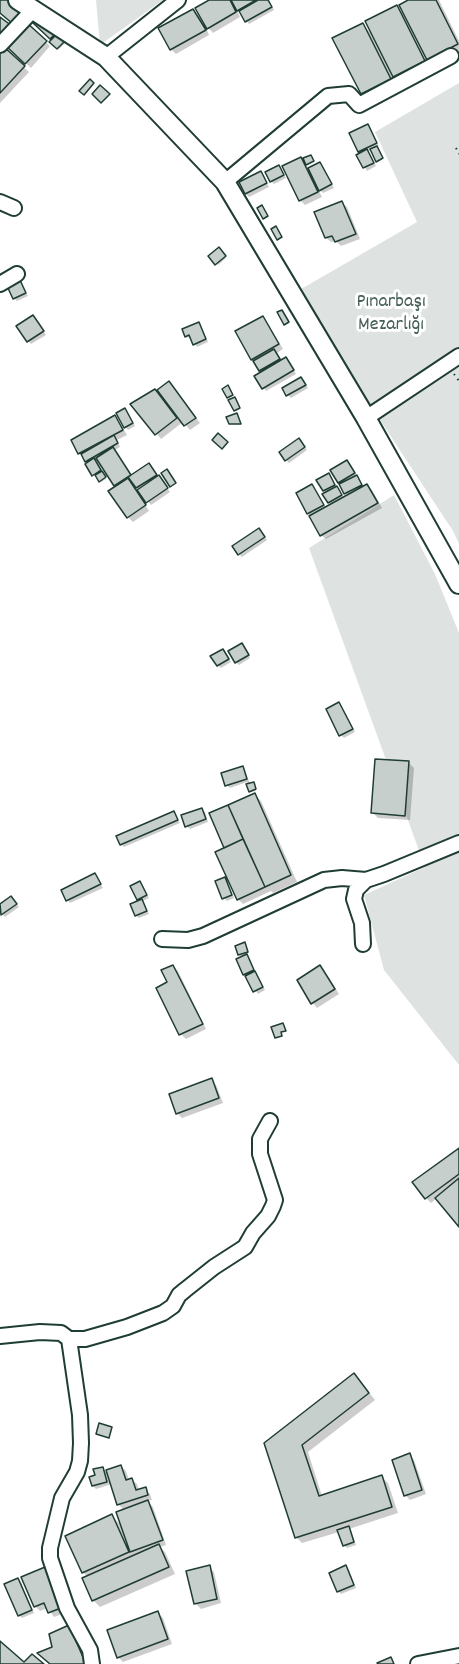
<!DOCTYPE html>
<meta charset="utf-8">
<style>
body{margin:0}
canvas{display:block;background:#fff}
</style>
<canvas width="459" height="1664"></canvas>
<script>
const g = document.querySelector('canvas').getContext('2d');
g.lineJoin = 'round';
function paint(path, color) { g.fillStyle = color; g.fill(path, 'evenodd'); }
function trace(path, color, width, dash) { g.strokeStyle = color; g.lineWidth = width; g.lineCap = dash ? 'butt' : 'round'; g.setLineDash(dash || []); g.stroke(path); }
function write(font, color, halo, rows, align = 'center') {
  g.font = font + ' Dekko,sans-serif'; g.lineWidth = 6; g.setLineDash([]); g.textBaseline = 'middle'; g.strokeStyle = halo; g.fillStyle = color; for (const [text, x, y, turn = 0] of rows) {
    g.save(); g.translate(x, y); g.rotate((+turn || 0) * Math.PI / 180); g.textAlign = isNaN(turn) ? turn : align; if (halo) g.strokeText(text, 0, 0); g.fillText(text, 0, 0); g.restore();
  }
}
paint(new Path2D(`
 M 96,0 L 163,0 L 100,45 Z
 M 459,83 L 459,544 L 453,531 L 296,292 L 417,222 L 375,132 Z
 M 394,495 L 435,574 L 459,633 L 459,1065 L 384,970 L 364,895 L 425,867 L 309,548 Z`), '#dee3e2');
paint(new Path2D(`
 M 212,0 L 269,0 L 274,10 L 249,24 L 235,6 L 240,17 L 213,33 L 204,23 L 209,35 L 176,54 L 171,49 L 193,10 L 203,20 Z
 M 406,0 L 439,0 L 459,41 L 459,53 L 434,65 L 425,56 L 430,68 L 401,83 L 390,72 L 396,86 L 368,100 L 362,93 L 363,25 L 374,36 L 396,7 L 406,16 L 408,2 Z
 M 0,18 L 11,27 L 26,24 L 50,46 L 31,68 L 6,45 L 3,48 L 29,72 L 0,103 Z
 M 34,21 L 58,35 L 66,42 L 59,49 L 51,42 L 53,40 Z
 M 367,126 L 379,146 L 376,147 L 383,159 L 378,162 L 371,150 L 367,152 L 376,166 L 367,171 L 358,155 L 361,154 L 359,151 Z
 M 301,159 L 307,166 L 308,169 L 320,163 L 323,167 L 334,188 L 323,193 L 317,187 L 322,197 L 305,205 L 300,200 Z
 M 279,167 L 286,178 L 274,184 L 271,181 Z
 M 261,173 L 269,187 L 249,197 L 246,194 Z
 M 342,203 L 347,207 L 360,239 L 341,246 L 336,241 L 331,242 L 326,238 Z
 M 219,249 L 226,258 L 218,265 L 211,256 Z
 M 19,282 L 28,296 L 17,301 L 14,298 Z
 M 262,318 L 267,322 L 283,349 L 277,353 L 282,361 L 289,362 L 296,374 L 266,391 L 256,377 L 262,373 L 252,359 Z
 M 36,320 L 46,335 L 31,344 L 18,327 Z
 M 198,323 L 201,327 L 208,342 L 197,347 L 192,338 L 190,339 L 187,336 Z
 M 301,379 L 308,388 L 291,398 L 288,395 Z
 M 174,388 L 200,423 L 190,430 L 183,422 L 161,439 L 132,404 L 163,400 Z
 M 127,413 L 135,426 L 128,430 L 125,426 Z
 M 114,417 L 120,423 L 127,435 L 117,440 L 120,447 L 115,450 L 132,476 L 152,468 L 170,492 L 151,505 L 133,483 L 132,484 L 149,511 L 133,522 L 128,517 L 117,487 L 99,459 L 95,461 L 106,479 L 101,482 L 96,474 L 93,475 L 89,463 L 80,453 L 73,440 Z
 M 302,443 L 307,450 L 289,463 L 286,460 Z
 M 350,465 L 364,487 L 367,486 L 372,490 L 382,508 L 326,539 L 321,535 L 308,513 L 312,486 L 326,508 L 332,505 L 329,502 L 327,493 L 318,480 L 331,478 L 344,498 L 348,496 L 339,482 Z
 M 262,533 L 267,540 L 242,557 L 239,554 Z
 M 244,648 L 250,658 L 239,665 L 236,662 Z
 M 225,653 L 231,662 L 221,668 L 218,665 Z
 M 339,704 L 355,732 L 344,738 L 341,735 Z
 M 409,763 L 414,768 L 410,820 L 378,818 L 373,813 Z
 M 242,767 L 245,770 L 250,784 L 254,785 L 256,791 L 251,792 L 247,782 L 230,788 L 227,785 Z
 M 254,794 L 261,801 L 297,882 L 273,893 L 271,891 L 243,904 L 238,899 L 226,849 L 211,814 Z
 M 201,809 L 205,812 L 208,822 L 190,829 L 187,826 Z
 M 173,813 L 180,823 L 124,847 L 121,844 Z
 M 95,875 L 103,888 L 70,903 L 63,891 Z
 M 224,879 L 227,882 L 234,898 L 227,901 L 224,898 Z
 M 140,883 L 149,898 L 143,901 L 149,914 L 139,918 L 136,915 L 141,901 L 139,899 Z
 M 11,898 L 19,907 L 5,917 L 0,912 L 0,906 Z
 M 245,945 L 248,953 L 245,954 L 250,959 L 255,973 L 265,990 L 258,994 L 244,974 L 242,958 L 239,955 Z
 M 173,966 L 178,971 L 206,1029 L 186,1039 L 181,1034 L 169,983 Z
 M 320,967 L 325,972 L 339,994 L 317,1008 L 313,1003 Z
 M 211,1080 L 216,1085 L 223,1103 L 182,1118 L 177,1113 Z
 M 459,1150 L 459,1225 L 437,1198 L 431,1203 L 426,1198 Z
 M 360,1381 L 375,1400 L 308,1452 L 322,1496 L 381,1477 L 388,1483 L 398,1513 L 349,1529 L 351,1531 L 356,1545 L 347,1548 L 344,1545 L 339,1532 L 302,1543 L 296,1537 L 265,1443 Z
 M 410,1455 L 414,1460 L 426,1494 L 410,1500 L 405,1495 Z
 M 121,1466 L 126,1471 L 129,1480 L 132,1480 L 137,1484 L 139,1491 L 145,1489 L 150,1494 L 152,1500 L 147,1501 L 153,1507 L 166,1545 L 160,1547 L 165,1552 L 175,1574 L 100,1607 L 93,1600 L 84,1579 L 88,1577 L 84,1573 L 67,1537 L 112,1516 L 123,1527 L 124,1510 L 118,1504 L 112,1484 L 96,1489 L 93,1486 L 97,1476 L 102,1468 L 109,1475 Z
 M 209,1567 L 214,1572 L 221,1603 L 201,1609 L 196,1604 Z
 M 345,1567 L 349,1570 L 356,1588 L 341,1594 L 338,1591 Z
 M 45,1569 L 50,1573 L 65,1613 L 54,1617 L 48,1608 L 40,1611 L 35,1606 Z
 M 18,1579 L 21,1582 L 34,1613 L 22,1618 L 19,1615 Z
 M 158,1613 L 163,1618 L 172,1644 L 123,1662 L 118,1657 Z
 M 69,1627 L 74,1632 L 88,1664 L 51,1664 L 54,1648 Z`), '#0003');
const building = new Path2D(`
 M 0,0 L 9,0 L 23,13 L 13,24 L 0,13 Z
 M 209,0 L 230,0 L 236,12 L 207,29 L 195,8 Z
 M 231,0 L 256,0 L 237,11 Z
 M 258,0 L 268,0 L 272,7 L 245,22 L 239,11 Z
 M 408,0 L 436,0 L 458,44 L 427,60 L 399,5 Z
 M 397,5 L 425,61 L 393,77 L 365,21 Z
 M 193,9 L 206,30 L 170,50 L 158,28 Z
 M 37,15 L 56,33 L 50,39 L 32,22 Z
 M 0,17 L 12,26 L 0,38 Z
 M 26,22 L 47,41 L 25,64 L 5,45 Z
 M 363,23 L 391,79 L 361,94 L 332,38 Z
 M 58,33 L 66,40 L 57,49 L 49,42 Z
 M 3,46 L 25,66 L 0,93 L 0,49 Z
 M 90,79 L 94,83 L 84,95 L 79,91 Z
 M 100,85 L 110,94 L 101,103 L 92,94 Z
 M 368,124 L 377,143 L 358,152 L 349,133 Z
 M 377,146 L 383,158 L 376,162 L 370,149 Z
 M 367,149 L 374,163 L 363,168 L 356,155 Z
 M 311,155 L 314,161 L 306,165 L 303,158 Z
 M 301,157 L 318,192 L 299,201 L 282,166 Z
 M 320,162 L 332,184 L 319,191 L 308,168 Z
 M 279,165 L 284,175 L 270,182 L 265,172 Z
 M 261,171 L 267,183 L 245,194 L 239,182 Z
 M 342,201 L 356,234 L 335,242 L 332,236 L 325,238 L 314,212 Z
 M 262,205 L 268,216 L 263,219 L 257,208 Z
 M 276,226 L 282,237 L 277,240 L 271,229 Z
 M 219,247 L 226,256 L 215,265 L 208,256 Z
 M 20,280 L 26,293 L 13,299 L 7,286 Z
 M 282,310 L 289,322 L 284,325 L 277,312 Z
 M 33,315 L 44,331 L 27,342 L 16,326 Z
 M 263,316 L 279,344 L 251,360 L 235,331 Z
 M 199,322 L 206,339 L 193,345 L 189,335 L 185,337 L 182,329 Z
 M 274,349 L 280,359 L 259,371 L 253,361 Z
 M 286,357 L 294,370 L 262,389 L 254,376 Z
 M 301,377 L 306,385 L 286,396 L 282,388 Z
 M 169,381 L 196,418 L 184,426 L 157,390 Z
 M 228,385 L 233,395 L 227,398 L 222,389 Z
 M 155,389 L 177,418 L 155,435 L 130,404 Z
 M 235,397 L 240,408 L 234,411 L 228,400 Z
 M 125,408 L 133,423 L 124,428 L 116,413 Z
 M 237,413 L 241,424 L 229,424 L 226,417 Z
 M 115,415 L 123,430 L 78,454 L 71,440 Z
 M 218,433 L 228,442 L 222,449 L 212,440 Z
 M 114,435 L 118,443 L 85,462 L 81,454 Z
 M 299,438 L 305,447 L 285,461 L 279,452 Z
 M 113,447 L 131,475 L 114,486 L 96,458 Z
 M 94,458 L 101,470 L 92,476 L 85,464 Z
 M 347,460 L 355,473 L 338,483 L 330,470 Z
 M 149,463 L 157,475 L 136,488 L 128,477 Z
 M 167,469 L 176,483 L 170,487 L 161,473 Z
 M 102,471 L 106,477 L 99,482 L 95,475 Z
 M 329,473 L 335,485 L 323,491 L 316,480 Z
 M 159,475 L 168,488 L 146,503 L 137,490 Z
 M 357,475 L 362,485 L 344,494 L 339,484 Z
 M 128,478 L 146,505 L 127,518 L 108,491 Z
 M 312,484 L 324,505 L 307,514 L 296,493 Z
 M 367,484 L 378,503 L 320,536 L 309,516 Z
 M 337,486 L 342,495 L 328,503 L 322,494 Z
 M 259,528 L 265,537 L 238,555 L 232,546 Z
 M 242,643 L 249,655 L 235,663 L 228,651 Z
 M 223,649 L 229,659 L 217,666 L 210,656 Z
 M 339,702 L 353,729 L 339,736 L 326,709 Z
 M 375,759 L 409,761 L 405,816 L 371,813 Z
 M 243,766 L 247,779 L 225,786 L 221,773 Z
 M 254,782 L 256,789 L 249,792 L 246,784 Z
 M 255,793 L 291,875 L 265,887 L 228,805 Z
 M 228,805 L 243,839 L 224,848 L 209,813 Z
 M 202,808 L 206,819 L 185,827 L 181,815 Z
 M 174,811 L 178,820 L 120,845 L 116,836 Z
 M 243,839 L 265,887 L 237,900 L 215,852 Z
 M 95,873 L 101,884 L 66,901 L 61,890 Z
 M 225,877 L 232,895 L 222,899 L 215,881 Z
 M 140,881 L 147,895 L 137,900 L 130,886 Z
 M 11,896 L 17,904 L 1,915 L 0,904 Z
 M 142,899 L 147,911 L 135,916 L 130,904 Z
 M 245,942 L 248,952 L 238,955 L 235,946 Z
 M 247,954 L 254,970 L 243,975 L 236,959 Z
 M 173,965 L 203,1024 L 179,1035 L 156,988 L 167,982 L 161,970 Z
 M 320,965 L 335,989 L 311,1004 L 297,980 Z
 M 255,971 L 263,987 L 253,992 L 245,976 Z
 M 283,1023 L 286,1031 L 281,1032 L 282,1036 L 275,1038 L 271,1027 Z
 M 212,1078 L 219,1098 L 176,1114 L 169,1094 Z
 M 459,1148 L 459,1174 L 425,1199 L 412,1182 Z
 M 459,1178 L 459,1227 L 435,1198 Z
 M 354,1373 L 369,1393 L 302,1445 L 319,1496 L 382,1475 L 392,1507 L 295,1538 L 264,1443 Z
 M 99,1423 L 112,1427 L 109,1438 L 96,1434 Z
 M 410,1453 L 422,1490 L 404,1496 L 392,1460 Z
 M 121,1465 L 126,1480 L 132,1478 L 136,1490 L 146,1487 L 148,1495 L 117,1505 L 106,1470 Z
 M 103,1467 L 107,1482 L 92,1486 L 89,1477 L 95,1475 L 93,1469 Z
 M 148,1500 L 163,1540 L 130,1552 L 116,1512 Z
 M 112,1514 L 129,1552 L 82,1573 L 65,1536 Z
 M 349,1526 L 354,1542 L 343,1546 L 337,1530 Z
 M 159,1544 L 169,1567 L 92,1601 L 82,1578 Z
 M 210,1565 L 217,1599 L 194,1604 L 186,1571 Z
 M 346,1565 L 354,1585 L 337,1592 L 329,1573 Z
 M 45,1567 L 61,1608 L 48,1613 L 44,1603 L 34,1607 L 21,1577 Z
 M 18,1578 L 32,1610 L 18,1616 L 4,1584 Z
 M 158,1611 L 168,1639 L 117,1658 L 107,1630 Z
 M 69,1625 L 86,1664 L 50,1664 L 37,1653 L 52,1647 L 49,1634 Z
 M 0,1641 L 24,1662 L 32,1654 L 44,1664 L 0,1664 Z
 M 391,1657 L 394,1664 L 378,1664 L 377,1663 Z`);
paint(building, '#c7cfcc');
trace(building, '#1f3d34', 1.5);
const minor = new Path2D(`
 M 0,45 L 33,10
 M 106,57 L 178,0
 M 225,182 L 328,96 L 349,94 L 359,105 L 451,56
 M 0,202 L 14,208
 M 0,284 L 17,274
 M 366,418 L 459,356
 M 162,939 L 188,940 L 203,936 L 324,880 L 342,878 L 366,880 L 384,874 L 459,843
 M 363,944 L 362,923 L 354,899 L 356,890 L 366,880
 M 0,1336 L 40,1332 L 61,1333 L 69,1339 L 80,1415 L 81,1443 L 80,1461 L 77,1472 L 62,1498 L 50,1548 L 50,1558 L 67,1608 L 90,1650 L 92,1664
 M 69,1339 L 85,1339 L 127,1327 L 163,1313 L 173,1306 L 179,1295 L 185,1290 L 214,1267 L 245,1247 L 253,1233 L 268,1216 L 273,1206 L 275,1200 L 260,1154 L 260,1139 L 270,1121
 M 418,1664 L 459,1656`);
const secondary = new Path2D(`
 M 18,0 L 106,57 L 225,182 L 366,418 L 459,584`);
trace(minor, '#1f3d34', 18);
trace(secondary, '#1f3d34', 22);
trace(new Path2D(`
 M 456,148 L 459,154
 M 454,374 L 459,381`), '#1f3d34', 2, [1.5, 4.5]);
trace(minor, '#fff', 14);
trace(secondary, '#fff', 18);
write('20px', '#455e57', '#fff', [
 ["Pınarbaşı",391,303],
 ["Mezarlığı",391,326]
]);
</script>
